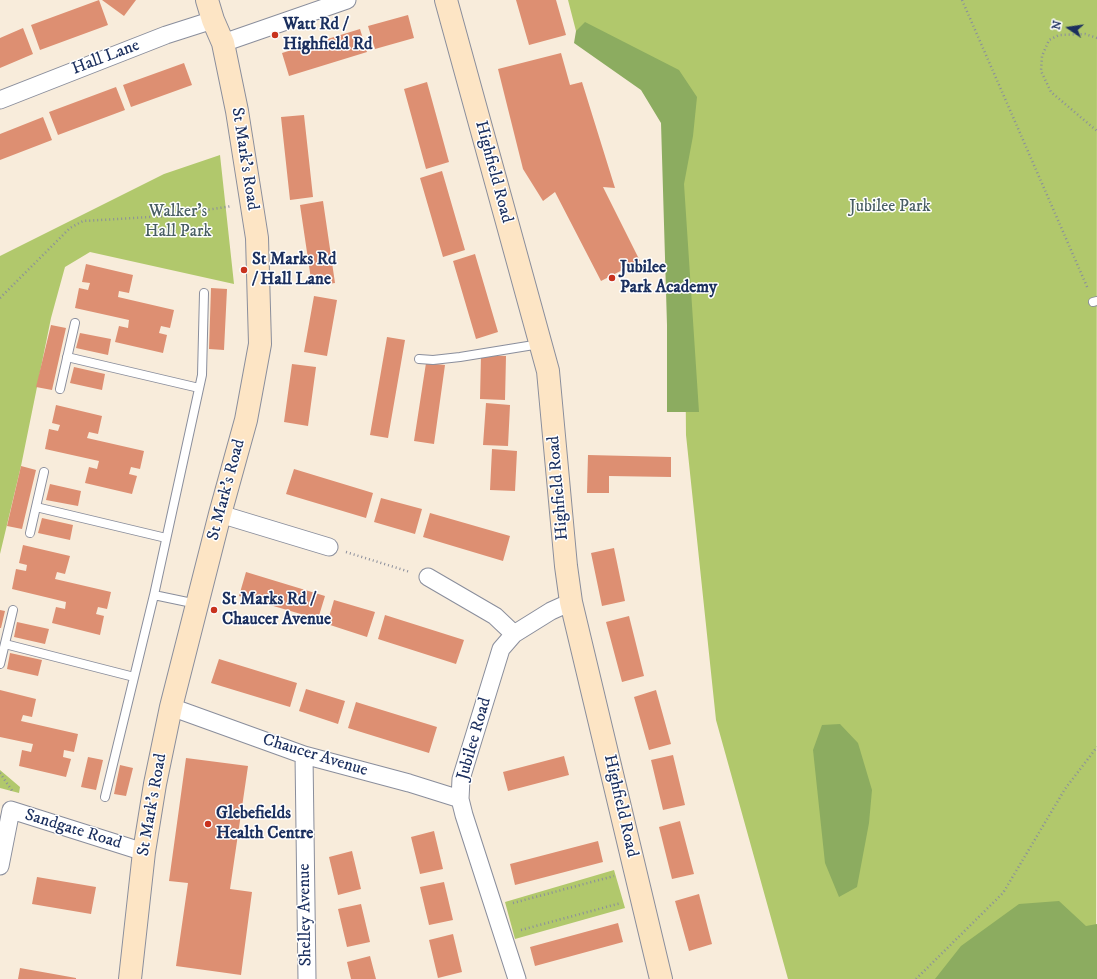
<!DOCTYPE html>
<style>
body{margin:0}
#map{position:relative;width:1097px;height:979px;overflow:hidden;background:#f8ecdb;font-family:"IM FELL DW Pica",serif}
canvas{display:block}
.north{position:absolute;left:1049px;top:8px;width:40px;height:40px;-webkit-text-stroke:3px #fff;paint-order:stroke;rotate:283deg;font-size:11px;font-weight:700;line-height:16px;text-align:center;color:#1b2f5e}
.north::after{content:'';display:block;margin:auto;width:14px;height:18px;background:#1b2f5e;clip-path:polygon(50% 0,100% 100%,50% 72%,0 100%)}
</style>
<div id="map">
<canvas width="1097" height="979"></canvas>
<div class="north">N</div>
</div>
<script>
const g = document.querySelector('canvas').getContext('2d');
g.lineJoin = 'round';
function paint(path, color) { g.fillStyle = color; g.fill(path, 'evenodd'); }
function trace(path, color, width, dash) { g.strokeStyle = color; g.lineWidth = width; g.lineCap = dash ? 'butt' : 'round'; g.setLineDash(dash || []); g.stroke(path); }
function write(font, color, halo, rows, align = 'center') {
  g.font = font + ' "IM FELL DW Pica",serif'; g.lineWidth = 3; g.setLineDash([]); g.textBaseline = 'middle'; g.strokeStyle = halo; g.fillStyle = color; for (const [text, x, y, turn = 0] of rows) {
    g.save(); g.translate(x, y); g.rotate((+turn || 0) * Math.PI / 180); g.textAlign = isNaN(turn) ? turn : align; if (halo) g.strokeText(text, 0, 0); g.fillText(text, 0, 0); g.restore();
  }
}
paint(new Path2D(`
 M 568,0 L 1097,0 L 1096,979 L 788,979 L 716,720 L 686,435 L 683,93 L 576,31 Z
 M 220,155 L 234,284 L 90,252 L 65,267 L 51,318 L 21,466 L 0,554 L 0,256 L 164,174 Z
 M 0,770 L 20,787 L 19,793 L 0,788 Z
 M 614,870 L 625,908 L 515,939 L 505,902 Z`), '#b1c86c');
paint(new Path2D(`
 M 585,22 L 679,70 L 697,97 L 693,136 L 684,184 L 699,412 L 667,412 L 667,325 L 661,123 L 641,90 L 574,43 L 576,31 Z
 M 840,724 L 858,743 L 872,790 L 869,823 L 857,887 L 839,897 L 825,863 L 813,750 L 822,725 Z
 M 1059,901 L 1086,926 L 1097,924 L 1097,979 L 935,979 L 961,946 L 1019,904 Z`), '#8cac60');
paint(new Path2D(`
 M 99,0 L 108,25 L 40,50 L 31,25 Z
 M 102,0 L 136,0 L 124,16 Z
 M 516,0 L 556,0 L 566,35 L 529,45 Z
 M 408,15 L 414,38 L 375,49 L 368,26 Z
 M 23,28 L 33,54 L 0,68 L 0,38 Z
 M 360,29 L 367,52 L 289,76 L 282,53 Z
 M 561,53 L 570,85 L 582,82 L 615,188 L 603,187 L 640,261 L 601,281 L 555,192 L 543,201 L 523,169 L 498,69 Z
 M 184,63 L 192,85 L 131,107 L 123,85 Z
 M 427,82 L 449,162 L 426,169 L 404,89 Z
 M 116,87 L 125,110 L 58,135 L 49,112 Z
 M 304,115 L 313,197 L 290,200 L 281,117 Z
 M 43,117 L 52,140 L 0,160 L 0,134 Z
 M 442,171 L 465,250 L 443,257 L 420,178 Z
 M 323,201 L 335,283 L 312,286 L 300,205 Z
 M 475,254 L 498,332 L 476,339 L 453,261 Z
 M 86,264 L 133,275 L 129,293 L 119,291 L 118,297 L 174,310 L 170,328 L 161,326 L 159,333 L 167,335 L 163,353 L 115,342 L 119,326 L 128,328 L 129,320 L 75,308 L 79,288 L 88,290 L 90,283 L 82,282 Z
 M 211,288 L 227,289 L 224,350 L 209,349 Z
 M 314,296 L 337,300 L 327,356 L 304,352 Z
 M 51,325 L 66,328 L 52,390 L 36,387 Z
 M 80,333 L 111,339 L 108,355 L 76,348 Z
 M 387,337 L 405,340 L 388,438 L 370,435 Z
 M 481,355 L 506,356 L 505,400 L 480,399 Z
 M 426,363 L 445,365 L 434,444 L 414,441 Z
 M 292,364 L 316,367 L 308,426 L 284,422 Z
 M 74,367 L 105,374 L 102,390 L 70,383 Z
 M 486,403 L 510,405 L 508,446 L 483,445 Z
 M 56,405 L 102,416 L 98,434 L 89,432 L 87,438 L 144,451 L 140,469 L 131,467 L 129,474 L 137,476 L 132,494 L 85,483 L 89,467 L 97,469 L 99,461 L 45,449 L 49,429 L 58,431 L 60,425 L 52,423 Z
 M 492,449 L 517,451 L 515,491 L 490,490 Z
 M 588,455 L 671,457 L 671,477 L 609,476 L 609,493 L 587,493 Z
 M 21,466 L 36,470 L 22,529 L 7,526 Z
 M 294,469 L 373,493 L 366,518 L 286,494 Z
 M 50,484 L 81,491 L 78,506 L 46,500 Z
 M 381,498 L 422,509 L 415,534 L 374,522 Z
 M 430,513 L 510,536 L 503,561 L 423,537 Z
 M 42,518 L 73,525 L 70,540 L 38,533 Z
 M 23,545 L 70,556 L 65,574 L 57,572 L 55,579 L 111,592 L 107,609 L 98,607 L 96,614 L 104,616 L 100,635 L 52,623 L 56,607 L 65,609 L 66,602 L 12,589 L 16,569 L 26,571 L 27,565 L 19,563 Z
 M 614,548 L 625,601 L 602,606 L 591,553 Z
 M 246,572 L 325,596 L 318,619 L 239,596 Z
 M 334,600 L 375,612 L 367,637 L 327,624 Z
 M 0,610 L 5,611 L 1,628 L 0,628 Z
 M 385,615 L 464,640 L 456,664 L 378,639 Z
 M 629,616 L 644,676 L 622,682 L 606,622 Z
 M 17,622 L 49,629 L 45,644 L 14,637 Z
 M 10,653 L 42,660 L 38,676 L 7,669 Z
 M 219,659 L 297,683 L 290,707 L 211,683 Z
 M 306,689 L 345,701 L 338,724 L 299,711 Z
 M 0,690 L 36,699 L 32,717 L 23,715 L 21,721 L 78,734 L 74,752 L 64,750 L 63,757 L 71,759 L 66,777 L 19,766 L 22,750 L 31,752 L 33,744 L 0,737 Z
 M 656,690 L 671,744 L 649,750 L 634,697 Z
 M 356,702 L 437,727 L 429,753 L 348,728 Z
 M 673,755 L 685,805 L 663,810 L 651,760 Z
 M 564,756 L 569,775 L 508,791 L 503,772 Z
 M 88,757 L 103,760 L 96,790 L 81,787 Z
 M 186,758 L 248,766 L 230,889 L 252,892 L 241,975 L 176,966 L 188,883 L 169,881 Z
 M 120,765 L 133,768 L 126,796 L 114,794 Z
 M 680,821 L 694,874 L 672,879 L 659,827 Z
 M 434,831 L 443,869 L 420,874 L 411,837 Z
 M 598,841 L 603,862 L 515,885 L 510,864 Z
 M 352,851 L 361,889 L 338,895 L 329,857 Z
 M 37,877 L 96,887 L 91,914 L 32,904 Z
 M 444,882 L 453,920 L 429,925 L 420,887 Z
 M 699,894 L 712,944 L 689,951 L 675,901 Z
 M 361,904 L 370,942 L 347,947 L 338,909 Z
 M 618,923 L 623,942 L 535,966 L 530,947 Z
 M 453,934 L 462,972 L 438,978 L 429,940 Z
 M 370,956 L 376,979 L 351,979 L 347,962 Z
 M 20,968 L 76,978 L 76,979 L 18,979 Z`), '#dd8f72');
const lane = new Path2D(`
 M 1093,302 L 1097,301
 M 67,357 L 199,388
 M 419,359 L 433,360 L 460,357 L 540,344
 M 60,389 L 75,323
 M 36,507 L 166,538
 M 30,533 L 44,472
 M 197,604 L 154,595 L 202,375 L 204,293
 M 5,644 L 134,677
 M 0,664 L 13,610
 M 105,797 L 154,595`);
const street = new Path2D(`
 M 223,43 L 347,0
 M 0,100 L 166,35 L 213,20
 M 220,514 L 329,547
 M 428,577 L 495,616 L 514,634
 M 171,707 L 304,755 L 409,783 L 460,799
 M 304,755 L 307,979
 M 0,866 L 11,810 L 144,852
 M 517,979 L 464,815 L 460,799 L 461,779 L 501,649 L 514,634 L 551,611 L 571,602`);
const secondary = new Path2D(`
 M 446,0 L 548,371 L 566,566 L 571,602 L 661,979
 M 130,979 L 144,852 L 155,784 L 171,707 L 220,514 L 246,420 L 260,344 L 257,238 L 237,111 L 223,43 L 213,20 L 207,0`);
trace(lane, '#8a8e9c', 10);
trace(street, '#8a8e9c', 19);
trace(secondary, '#8a8e9c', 24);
trace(new Path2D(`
 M 962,0 L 1088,289
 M 1097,38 L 1085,34 L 1059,35 L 1049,40 L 1042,56 L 1041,71 L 1051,92 L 1097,131
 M 0,298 L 70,228 L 83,221 L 168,216 L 232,206
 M 346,552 L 410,572
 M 0,773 L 13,792
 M 513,903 L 614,876
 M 521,930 L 621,903
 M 916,979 L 1003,893 L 1065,789 L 1097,747`), '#8a8e9c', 2.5, [1, 3]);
trace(lane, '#fff', 8);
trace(street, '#fff', 17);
trace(secondary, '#fde5c5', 22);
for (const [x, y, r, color] of [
 [275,35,4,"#c8321e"],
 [244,270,4,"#c8321e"],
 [612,278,4,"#c8321e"],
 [214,610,4,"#c8321e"],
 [208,824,4,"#c8321e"]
]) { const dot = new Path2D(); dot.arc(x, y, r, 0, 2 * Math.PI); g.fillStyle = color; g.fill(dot); trace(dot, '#fff', 1.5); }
write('bold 17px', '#1b2f5e', '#fff', [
 ["Watt Rd /",283,25],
 ["Highfield Rd",283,45],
 ["St Marks Rd",252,260],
 ["/ Hall Lane",252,280],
 ["Jubilee",620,268],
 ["Park Academy",620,288],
 ["St Marks Rd /",222,600],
 ["Chaucer Avenue",222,620],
 ["Glebefields",216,814],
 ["Health Centre",216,834]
], 'left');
write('17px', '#1b2f5e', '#fff', [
 ["Hall Lane",106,58,-21],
 ["St Mark's Road",244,159,81],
 ["Highfield Road",493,172,75],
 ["Highfield Road",559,488,-95],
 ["St Mark's Road",227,490,-75],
 ["Jubilee Road",475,739,-74],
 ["Chaucer Avenue",315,756,17],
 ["St Mark's Road",153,805,-80],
 ["Highfield Road",620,806,77],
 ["Sandgate Road",73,830,17],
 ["Shelley Avenue",306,915,-91]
]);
write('17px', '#485d62', '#fff', [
 ["Jubilee Park",890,207],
 ["Walker's",178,212],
 ["Hall Park",178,232]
]);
</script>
